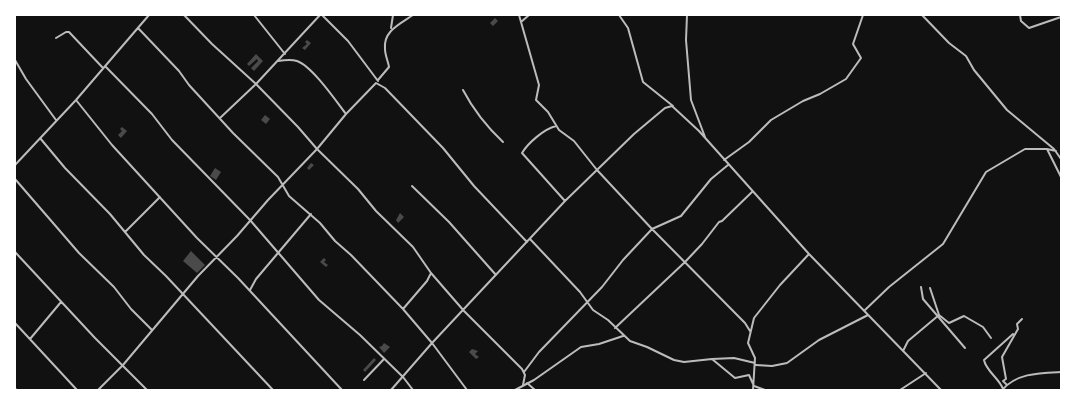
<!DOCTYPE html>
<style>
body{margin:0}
#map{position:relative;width:1076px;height:405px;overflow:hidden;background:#111;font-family:Montserrat,sans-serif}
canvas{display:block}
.frame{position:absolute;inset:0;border:16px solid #fff;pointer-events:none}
</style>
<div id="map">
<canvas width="1076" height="405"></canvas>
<div class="frame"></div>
</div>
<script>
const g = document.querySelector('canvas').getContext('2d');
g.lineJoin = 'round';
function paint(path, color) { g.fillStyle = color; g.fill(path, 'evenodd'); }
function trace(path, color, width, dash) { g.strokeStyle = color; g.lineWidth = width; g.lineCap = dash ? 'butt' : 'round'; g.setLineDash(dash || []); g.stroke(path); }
paint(new Path2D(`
 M 495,18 L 498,21 L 493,26 L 490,23 Z
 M 307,40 L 311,43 L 305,50 L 302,48 L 307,44 L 305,42 Z
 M 256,54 L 263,61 L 254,71 L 251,68 L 258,61 L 257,59 L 249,66 L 247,64 Z
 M 265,115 L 270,119 L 266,124 L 261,120 Z
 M 122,127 L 127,131 L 121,138 L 118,135 L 122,131 L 120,129 Z
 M 311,163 L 314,165 L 309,170 L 307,168 Z
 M 215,168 L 221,172 L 216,180 L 210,176 Z
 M 400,213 L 404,217 L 398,223 L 396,220 Z
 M 191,251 L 205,265 L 197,273 L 183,261 Z
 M 324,258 L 326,260 L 324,262 L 328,265 L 326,267 L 320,262 Z
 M 384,343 L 390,347 L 384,353 L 379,347 L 382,346 Z
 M 472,349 L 478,351 L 475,354 L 479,357 L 476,359 L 469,352 Z
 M 374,358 L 376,360 L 365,372 L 363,370 Z`), '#4a4a4a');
trace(new Path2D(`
 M 184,15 L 212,44 L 256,84 L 298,127 L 317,149 L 358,189 L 376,211 L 413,247 L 431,273 L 464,311 L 522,369 L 525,375 L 523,385
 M 254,15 L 285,54
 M 322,15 L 348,41 L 378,81
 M 519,15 L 539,85 L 536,100 L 548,112 L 559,130 L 574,141 L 597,170 L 652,229 L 745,323 L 750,331
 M 619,15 L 628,28 L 643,82 L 673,106
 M 687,15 L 686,40 L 691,100 L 705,137
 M 922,15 L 949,43 L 966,56 L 974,70 L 1007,110 L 1054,149 L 1061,159
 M 1020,15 L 1021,21 L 1029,28 L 1061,17
 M 521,22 L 529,15
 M 138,28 L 179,71 L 189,85 L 233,133 L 278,177 L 289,196 L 320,223 L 335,241 L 351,255 L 403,309 L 432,343 L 467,390
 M 391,28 L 393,15
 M 56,38 L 66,32 L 69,32 L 103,68
 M 15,60 L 26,79 L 56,120
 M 278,61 C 284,60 291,59 297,61 C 312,66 336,101 346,114
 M 105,66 L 152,114 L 172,140 L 250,220 L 319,300 L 360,335 L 403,377 L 413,390
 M 378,80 L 389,67 C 388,61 385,55 385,49 C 383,31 400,24 413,15
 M 463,90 C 474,111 486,126 503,142
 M 76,100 L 112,145 L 197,238 L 238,278 L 342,390
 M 220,118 L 256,84 L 320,15
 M 556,126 C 544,129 528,143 522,153 L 565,201
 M 40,138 L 65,168 L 110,214 L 144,255 L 166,276 L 273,390
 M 1047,149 L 1061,177
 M 724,160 L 749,142 L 771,120 L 803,101 L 820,94 L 846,79 L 861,58 L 853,44 L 863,15
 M 15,165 L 76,100 L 149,15
 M 15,179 L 79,253 L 114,287 L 131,309 L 152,330
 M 412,186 L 449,222 L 496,275
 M 125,232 L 160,197
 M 530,239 L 580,292 L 593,310 L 608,320 L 630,341 L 647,347 L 674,360 L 684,362 L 712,359 L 735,378 L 749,375 L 754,386 L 765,390
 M 15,252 L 95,338 L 147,390
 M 921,287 L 923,299 L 965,348
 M 250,290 L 256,279 L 311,214
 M 403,309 L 427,281 L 431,273
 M 865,310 L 889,287 L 943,244 L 986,172 L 1025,149 L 1047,149 L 1056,151
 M 939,315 L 949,323 L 964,316 L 983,327 L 991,338
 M 15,323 L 77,390
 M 615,328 L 685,262 L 702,244 L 719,222 L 722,221 L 752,192
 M 30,339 L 61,302
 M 903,351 L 908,341 L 939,315 L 930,288
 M 712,359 L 734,358 L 755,363
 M 756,365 L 772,366 L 787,363 L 819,340 L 868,315
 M 524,372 L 539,352 L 602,287 L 623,260 L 652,229 L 681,216 L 711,179 L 728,165
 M 364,380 L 384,359
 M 527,383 L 535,390
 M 1007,385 L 1003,381 L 1006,379 L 1002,357 L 1018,329 L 1017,324 L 1022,319
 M 15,388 L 16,390
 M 1003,389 C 999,378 986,371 984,360 L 1013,334
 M 98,390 L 123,365 L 198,276 L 237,236 L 268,200 L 317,149 L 346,114 L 376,83 L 385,88 L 443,148 L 474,186 L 527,242
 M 391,390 L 432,343 L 565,201 L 634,134 L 665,108 L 672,106 L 699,131 L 809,254 L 941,390
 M 515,390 L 534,380 L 581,347 L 599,344 L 623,336
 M 753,390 L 755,358 L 748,343 L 754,318 L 780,285 L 809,254
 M 900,390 L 926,373
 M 1002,390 C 1017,373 1039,373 1061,372`), '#bcbcbc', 2);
</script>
